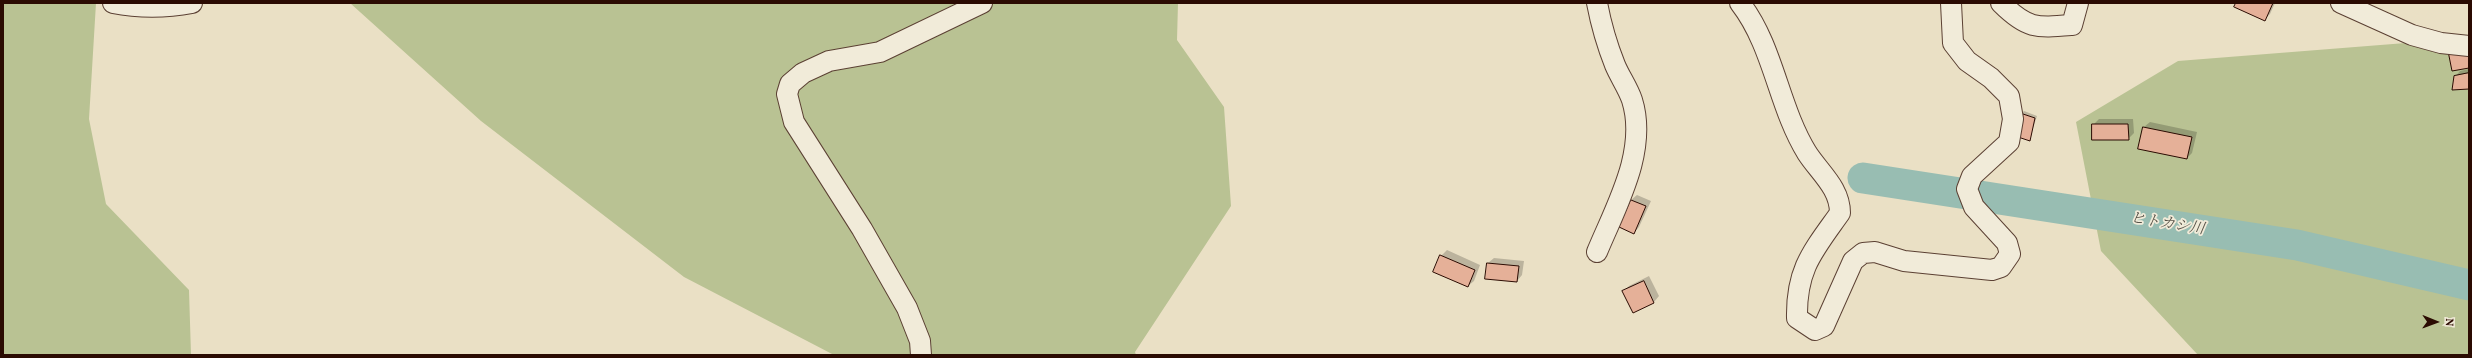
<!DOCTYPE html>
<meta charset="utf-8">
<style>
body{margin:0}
#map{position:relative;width:2472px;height:358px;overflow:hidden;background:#eae0c5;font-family:Vollkorn,serif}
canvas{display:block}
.frame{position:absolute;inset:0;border:4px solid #2b0b02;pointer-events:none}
.north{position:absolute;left:2416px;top:302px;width:40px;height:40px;-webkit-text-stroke:3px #f1ebd9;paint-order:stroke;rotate:91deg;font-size:11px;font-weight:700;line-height:16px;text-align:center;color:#2b0b02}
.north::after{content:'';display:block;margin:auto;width:14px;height:18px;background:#2b0b02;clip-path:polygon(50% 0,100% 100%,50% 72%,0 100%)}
</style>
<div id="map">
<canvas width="2472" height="358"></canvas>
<div class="frame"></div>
<div class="north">N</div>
</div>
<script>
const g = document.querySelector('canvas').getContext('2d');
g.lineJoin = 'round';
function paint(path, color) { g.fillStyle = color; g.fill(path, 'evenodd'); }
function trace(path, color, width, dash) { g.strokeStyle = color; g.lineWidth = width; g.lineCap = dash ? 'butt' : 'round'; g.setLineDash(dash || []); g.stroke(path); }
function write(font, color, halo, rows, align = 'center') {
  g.font = font + ' Vollkorn,"Noto Serif JP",serif'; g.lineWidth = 3.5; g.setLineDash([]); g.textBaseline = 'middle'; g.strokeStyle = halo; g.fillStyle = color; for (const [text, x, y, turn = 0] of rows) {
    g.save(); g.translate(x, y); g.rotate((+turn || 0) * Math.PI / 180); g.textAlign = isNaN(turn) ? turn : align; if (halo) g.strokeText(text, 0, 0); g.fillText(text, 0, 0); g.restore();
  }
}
paint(new Path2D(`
 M 3,3 L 96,3 L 89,119 L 106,204 L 189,290 L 191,355 L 3,355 Z
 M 350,3 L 1178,3 L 1177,40 L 1224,107 L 1231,206 L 1135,352 L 1136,355 L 834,355 L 684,277 L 481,121 Z
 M 2469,38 L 2469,355 L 2198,355 L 2101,251 L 2076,122 L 2178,61 Z`), '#b9c293');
paint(new Path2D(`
 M 2237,3 L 2275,3 L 2270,14 L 2264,20 Z
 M 2469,69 L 2469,88 L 2455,77 L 2460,71 Z
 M 2024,111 L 2037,116 L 2029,140 L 2021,114 Z
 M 2099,119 L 2133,119 L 2134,133 L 2128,139 L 2093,125 Z
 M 2150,122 L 2197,132 L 2192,153 L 2187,158 L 2144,127 Z
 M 1637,195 L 1651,201 L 1639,227 L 1634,233 L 1631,200 Z
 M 1447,250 L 1480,265 L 1474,281 L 1468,286 L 1441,256 Z
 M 1494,258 L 1524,261 L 1522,275 L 1517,281 L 1488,263 Z
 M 1649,276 L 1659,296 L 1654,302 L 1633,312 L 1623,292 L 1629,286 Z`), '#0003');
trace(new Path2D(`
 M 1863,178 L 2297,245 L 2469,285`), '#98bdb2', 31);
const building = new Path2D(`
 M 2236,3 L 2273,3 L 2265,21 L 2234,7 Z
 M 2469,46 L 2469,68 L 2452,71 L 2448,51 Z
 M 2469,73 L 2469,89 L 2452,90 L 2454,76 Z
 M 2020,113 L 2035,118 L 2030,141 L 2018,137 Z
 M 2092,124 L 2128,124 L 2129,140 L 2092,140 Z
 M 2143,127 L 2192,137 L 2187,159 L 2138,149 Z
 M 1631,200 L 1646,206 L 1634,234 L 1619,227 Z
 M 1440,255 L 1475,270 L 1468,287 L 1433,272 Z
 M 1487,263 L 1519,266 L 1517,282 L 1485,279 Z
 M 1644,281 L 1654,303 L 1633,313 L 1622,291 Z`);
paint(building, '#e5b098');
trace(building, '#2b0b02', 1);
const minor = new Path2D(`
 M 113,3 C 138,8 166,8 192,3
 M 1740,3 C 1774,47 1778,106 1807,153 C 1820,173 1840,188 1840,213 C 1813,251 1796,269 1797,318 L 1815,330 L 1824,326 L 1853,261 L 1863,253 L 1875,252 L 1904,261 L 1992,270 L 2001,267 L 2010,254 L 2007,243 L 1974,207 L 1967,189 L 1972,176 L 2009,142 L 2013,119 L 2009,96 L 1991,78 L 1967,61 L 1953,43 L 1951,3
 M 2001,3 C 2027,29 2036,28 2072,25 L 2078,3
 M 2341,3 L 2412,35 L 2441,43 L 2469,46
 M 1597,252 C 1616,206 1648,151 1632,100 C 1628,88 1620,77 1615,65 C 1607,45 1601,24 1597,3
 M 921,355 L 920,341 L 907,308 L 862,229 L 794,122 L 787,94 L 790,84 L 803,73 L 829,61 L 880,52 L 982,3`);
trace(minor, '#5b4033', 22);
trace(minor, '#f1ebd9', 20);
write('italic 15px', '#575248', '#f1ebd9', [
 ["ヒトカシ川",2167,225,9]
]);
</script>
